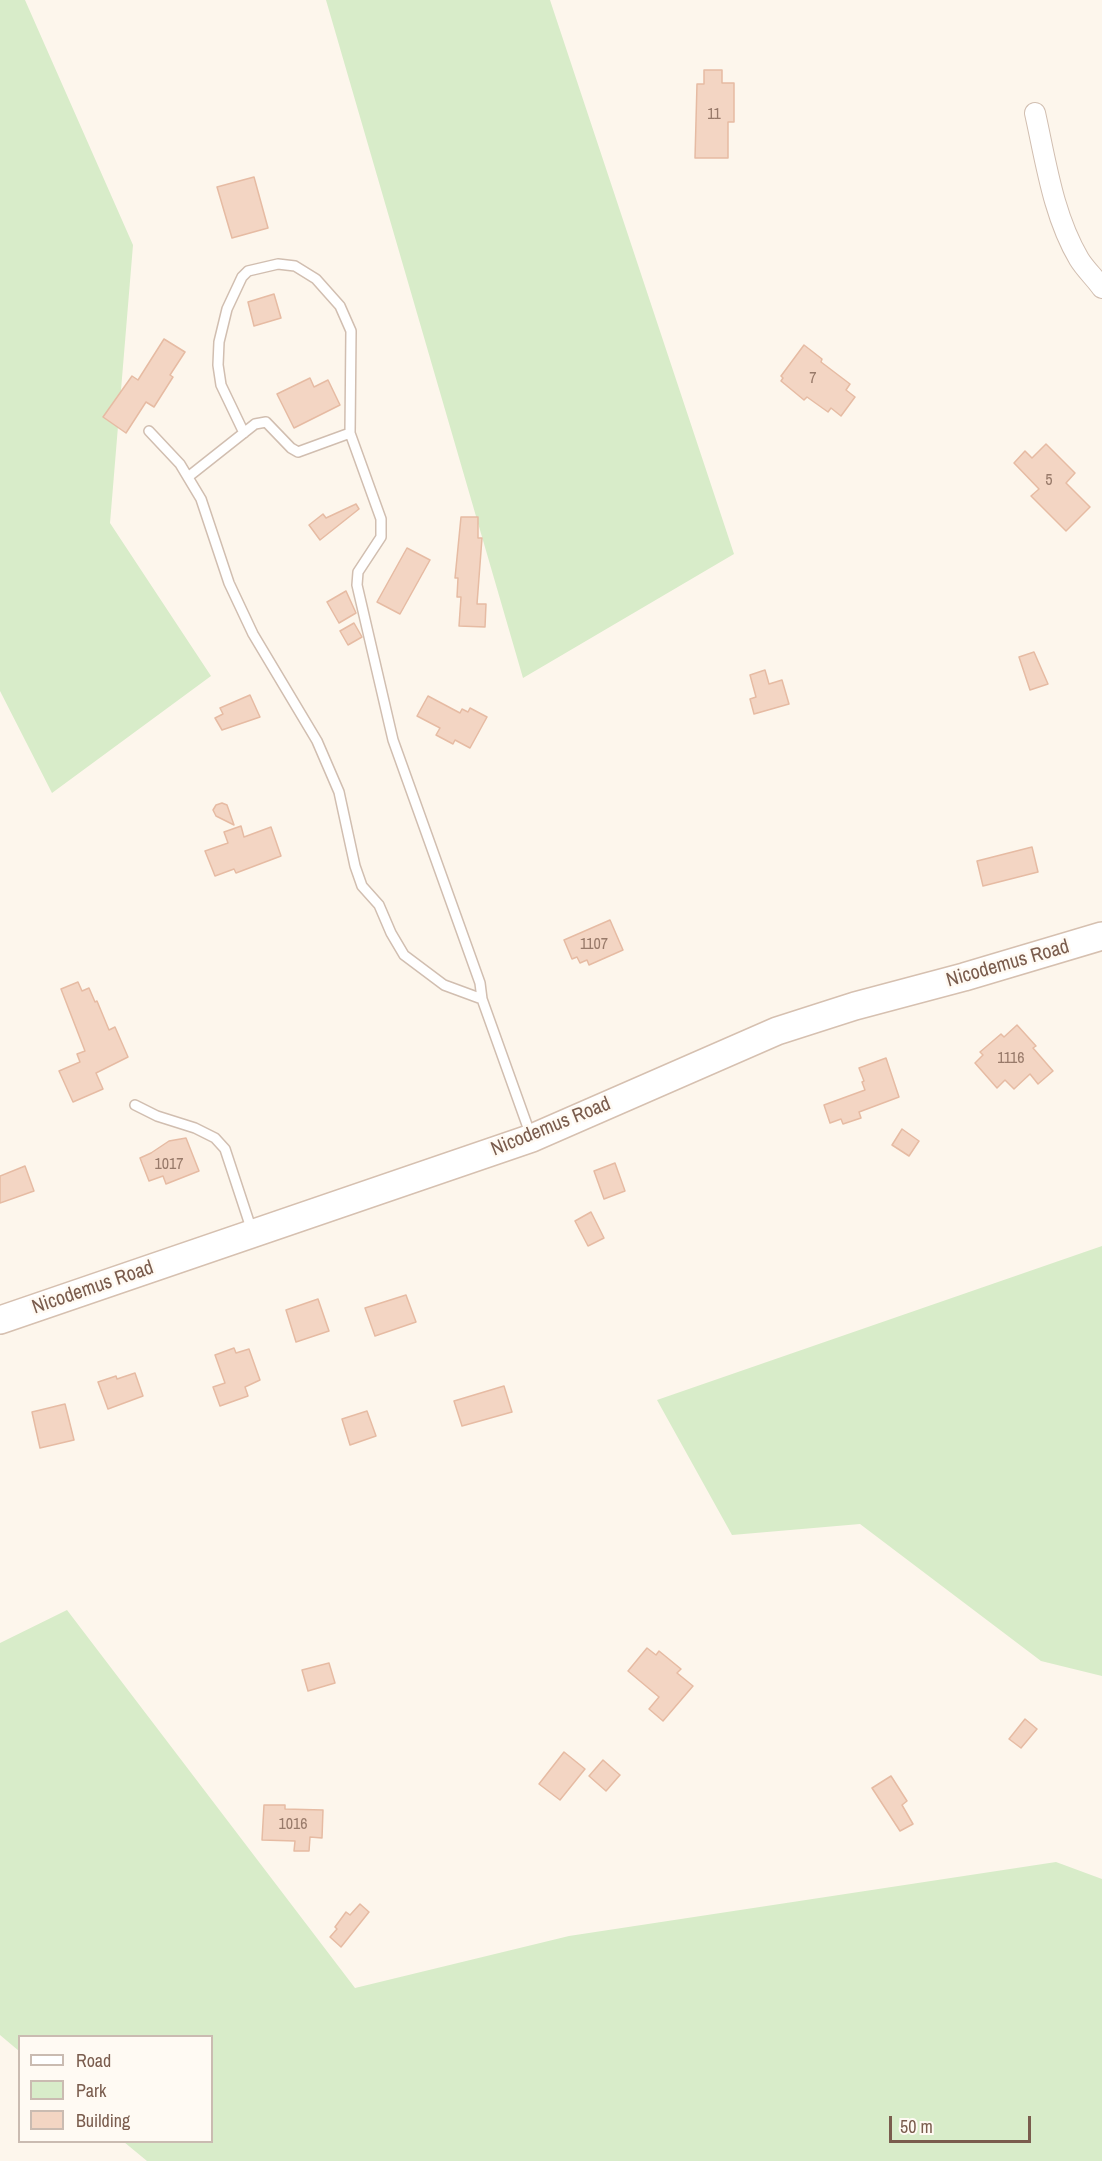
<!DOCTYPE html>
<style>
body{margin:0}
#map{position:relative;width:1102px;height:2161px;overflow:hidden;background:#fdf6ec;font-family:"Archivo Narrow",sans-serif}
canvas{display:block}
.legend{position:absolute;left:18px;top:2035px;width:195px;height:108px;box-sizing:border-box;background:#fffaf3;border:2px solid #cabbb1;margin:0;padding:8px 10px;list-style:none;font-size:18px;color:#7a5c4d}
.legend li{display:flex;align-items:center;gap:12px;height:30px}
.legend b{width:30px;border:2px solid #cabbb1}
.scale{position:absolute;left:889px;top:2116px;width:142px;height:27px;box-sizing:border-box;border:3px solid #7a5c4d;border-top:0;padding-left:8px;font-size:18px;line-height:21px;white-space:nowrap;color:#7a5c4d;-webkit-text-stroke:4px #fffaf3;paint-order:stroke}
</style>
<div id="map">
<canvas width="1102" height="2161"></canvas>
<ul class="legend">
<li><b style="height:8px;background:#fff"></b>Road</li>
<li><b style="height:16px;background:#d8ecc9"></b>Park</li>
<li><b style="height:16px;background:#f3d5c3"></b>Building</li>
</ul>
<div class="scale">50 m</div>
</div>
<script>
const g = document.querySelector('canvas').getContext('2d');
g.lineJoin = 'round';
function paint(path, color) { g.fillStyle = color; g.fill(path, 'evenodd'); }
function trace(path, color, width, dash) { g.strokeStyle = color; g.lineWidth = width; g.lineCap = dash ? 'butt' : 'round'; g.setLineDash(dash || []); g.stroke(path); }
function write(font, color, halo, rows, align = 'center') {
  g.font = font + ' "Archivo Narrow",sans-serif'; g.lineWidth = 5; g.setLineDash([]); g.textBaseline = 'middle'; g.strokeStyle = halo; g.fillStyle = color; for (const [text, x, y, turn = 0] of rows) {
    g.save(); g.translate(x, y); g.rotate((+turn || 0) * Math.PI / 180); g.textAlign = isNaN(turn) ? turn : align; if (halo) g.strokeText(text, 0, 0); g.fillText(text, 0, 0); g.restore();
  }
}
paint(new Path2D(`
 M 0,0 L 25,0 L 133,245 L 110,523 L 211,676 L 52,793 L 0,691 Z
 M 326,0 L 550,0 L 734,554 L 523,678 Z
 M 1102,1246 L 1102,1676 L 1041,1661 L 860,1524 L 732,1535 L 657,1400 Z
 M 67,1610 L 355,1988 L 569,1936 L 1056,1862 L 1102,1879 L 1102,2161 L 147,2161 L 124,2142 L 212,2142 L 212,2036 L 20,2036 L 19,2051 L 0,2035 L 0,1643 Z`), '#d8ecc9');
const building = new Path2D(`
 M 704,70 L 722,70 L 722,83 L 734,83 L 734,122 L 728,122 L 728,158 L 695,158 L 697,84 L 704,84 Z
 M 254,177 L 268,228 L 232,238 L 217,187 Z
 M 274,294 L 281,318 L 254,326 L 248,302 Z
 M 164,339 L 185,352 L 170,375 L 173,377 L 154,407 L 146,402 L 126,433 L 103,417 L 132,376 L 138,380 Z
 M 804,345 L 822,359 L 821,362 L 850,384 L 846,390 L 855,397 L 841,416 L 831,408 L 828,412 L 807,397 L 804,400 L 781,381 L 783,378 L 781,376 Z
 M 310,378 L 314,387 L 328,380 L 340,405 L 294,428 L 277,394 Z
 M 1046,444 L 1075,473 L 1066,483 L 1090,507 L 1066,531 L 1031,496 L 1039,489 L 1014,463 L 1025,451 L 1032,458 Z
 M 356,504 L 359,509 L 320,540 L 309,525 L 323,514 L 326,518 Z
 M 461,517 L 478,517 L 478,538 L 482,538 L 477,604 L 486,604 L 485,627 L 459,626 L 461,597 L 457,597 L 458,578 L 455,578 Z
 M 407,548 L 430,560 L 400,614 L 377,602 Z
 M 346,591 L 356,613 L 339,623 L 327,602 Z
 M 354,623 L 362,637 L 348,645 L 340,631 Z
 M 1034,652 L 1048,684 L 1030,690 L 1019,657 Z
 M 765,670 L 769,684 L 782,680 L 789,704 L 754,714 L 750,699 L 756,697 L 750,675 Z
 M 250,695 L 260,717 L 222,730 L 215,718 L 223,714 L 220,708 Z
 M 428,696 L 460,713 L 462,709 L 468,712 L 470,708 L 487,717 L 470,748 L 455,740 L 453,744 L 436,735 L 440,728 L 417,716 Z
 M 222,803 L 227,805 L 234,825 L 216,816 L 213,810 L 216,805 Z
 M 241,826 L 244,837 L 271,827 L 281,856 L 236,873 L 234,869 L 215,876 L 205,851 L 228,843 L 224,832 Z
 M 1032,847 L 1038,872 L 983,886 L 977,861 Z
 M 610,920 L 623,950 L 589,965 L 587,960 L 580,963 L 577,957 L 572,959 L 564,940 Z
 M 78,982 L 82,991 L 89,988 L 95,1002 L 97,1001 L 109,1030 L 115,1027 L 128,1057 L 96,1073 L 103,1089 L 73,1102 L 59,1071 L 80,1062 L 77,1054 L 85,1051 L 61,989 Z
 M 1017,1025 L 1036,1046 L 1033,1048 L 1053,1071 L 1038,1084 L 1030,1074 L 1014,1089 L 1005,1080 L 997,1088 L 975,1063 L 983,1055 L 980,1052 L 1001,1034 L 1004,1037 Z
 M 886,1058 L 899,1097 L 859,1112 L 861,1118 L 843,1124 L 841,1119 L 830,1123 L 824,1105 L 865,1090 L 862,1082 L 864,1081 L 859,1068 Z
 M 902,1129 L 919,1141 L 909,1156 L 892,1145 Z
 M 186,1138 L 199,1171 L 166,1184 L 163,1176 L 149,1181 L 140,1158 L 151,1153 L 169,1141 Z
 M 615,1163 L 625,1191 L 604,1199 L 594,1171 Z
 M 25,1166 L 34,1191 L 0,1203 L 0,1176 Z
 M 591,1212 L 604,1238 L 588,1246 L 575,1221 Z
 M 406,1295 L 416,1322 L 375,1336 L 365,1308 Z
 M 318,1299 L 329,1331 L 296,1342 L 286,1310 Z
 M 234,1348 L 236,1353 L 249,1349 L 260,1380 L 245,1387 L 248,1396 L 220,1406 L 213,1387 L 225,1383 L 215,1355 Z
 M 135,1373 L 143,1396 L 108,1409 L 98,1382 L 116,1376 L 117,1379 Z
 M 504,1386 L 512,1412 L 462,1426 L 454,1401 Z
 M 65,1404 L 74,1440 L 40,1448 L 32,1412 Z
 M 367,1411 L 376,1436 L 350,1445 L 342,1419 Z
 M 647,1648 L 656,1655 L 659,1651 L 681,1669 L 677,1673 L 693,1686 L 663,1721 L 649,1709 L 659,1697 L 628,1671 Z
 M 329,1663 L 335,1683 L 308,1691 L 302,1670 Z
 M 1025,1719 L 1037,1729 L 1021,1748 L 1009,1739 Z
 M 564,1752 L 585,1769 L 560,1800 L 539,1784 Z
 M 603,1760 L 620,1775 L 606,1791 L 589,1776 Z
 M 891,1776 L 907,1801 L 902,1805 L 913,1824 L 900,1831 L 872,1788 Z
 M 264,1805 L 285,1805 L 285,1809 L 323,1810 L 322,1838 L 310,1837 L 309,1851 L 294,1851 L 295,1841 L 262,1840 Z
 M 360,1904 L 369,1912 L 341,1947 L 330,1937 L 337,1929 L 335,1927 L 346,1912 L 350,1915 Z`);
paint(building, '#f3d5c3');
trace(building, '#e6bba3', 1.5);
const lane = new Path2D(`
 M 149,431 L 180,464 L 201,499 L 229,583 L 253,634 L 317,741 L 339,792 L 355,866 L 362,886 L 379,905 L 391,933 L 404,955 L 444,985 L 482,999
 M 244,433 L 221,385 L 218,365 L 219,342 L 227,309 L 242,277 L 248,271 L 278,264 L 295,266 L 316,279 L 340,306 L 351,331 L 350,433
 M 188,477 L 255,424 L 266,422 L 291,448 L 298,452 L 350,433 L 381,519 L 381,537 L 358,572 L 357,585 L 393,740 L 480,983 L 482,999 L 531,1136
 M 135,1105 L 157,1116 L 195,1128 L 215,1138 L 225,1149 L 252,1231`);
const street = new Path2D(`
 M 1035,113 C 1046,162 1053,215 1079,259 C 1085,269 1095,278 1102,288`);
const secondary = new Path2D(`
 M 0,1320 L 532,1138 L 777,1031 L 855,1006 L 964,977 L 1102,936`);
trace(lane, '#d1beb0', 12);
trace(street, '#d1beb0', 22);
trace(secondary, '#d6c0b0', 30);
trace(lane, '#fff', 9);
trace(street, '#fff', 20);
trace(secondary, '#fff', 27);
write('16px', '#987a6a', null, [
 ["11",714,115],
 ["7",813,379],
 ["5",1049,481],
 ["1107",594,945],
 ["1116",1011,1059],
 ["1017",169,1165],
 ["1016",293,1825]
]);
write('20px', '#7a5c4d', '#fffaf3', [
 ["Nicodemus Road",1008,964,-16],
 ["Nicodemus Road",551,1127,-22],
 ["Nicodemus Road",93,1288,-19]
]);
</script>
